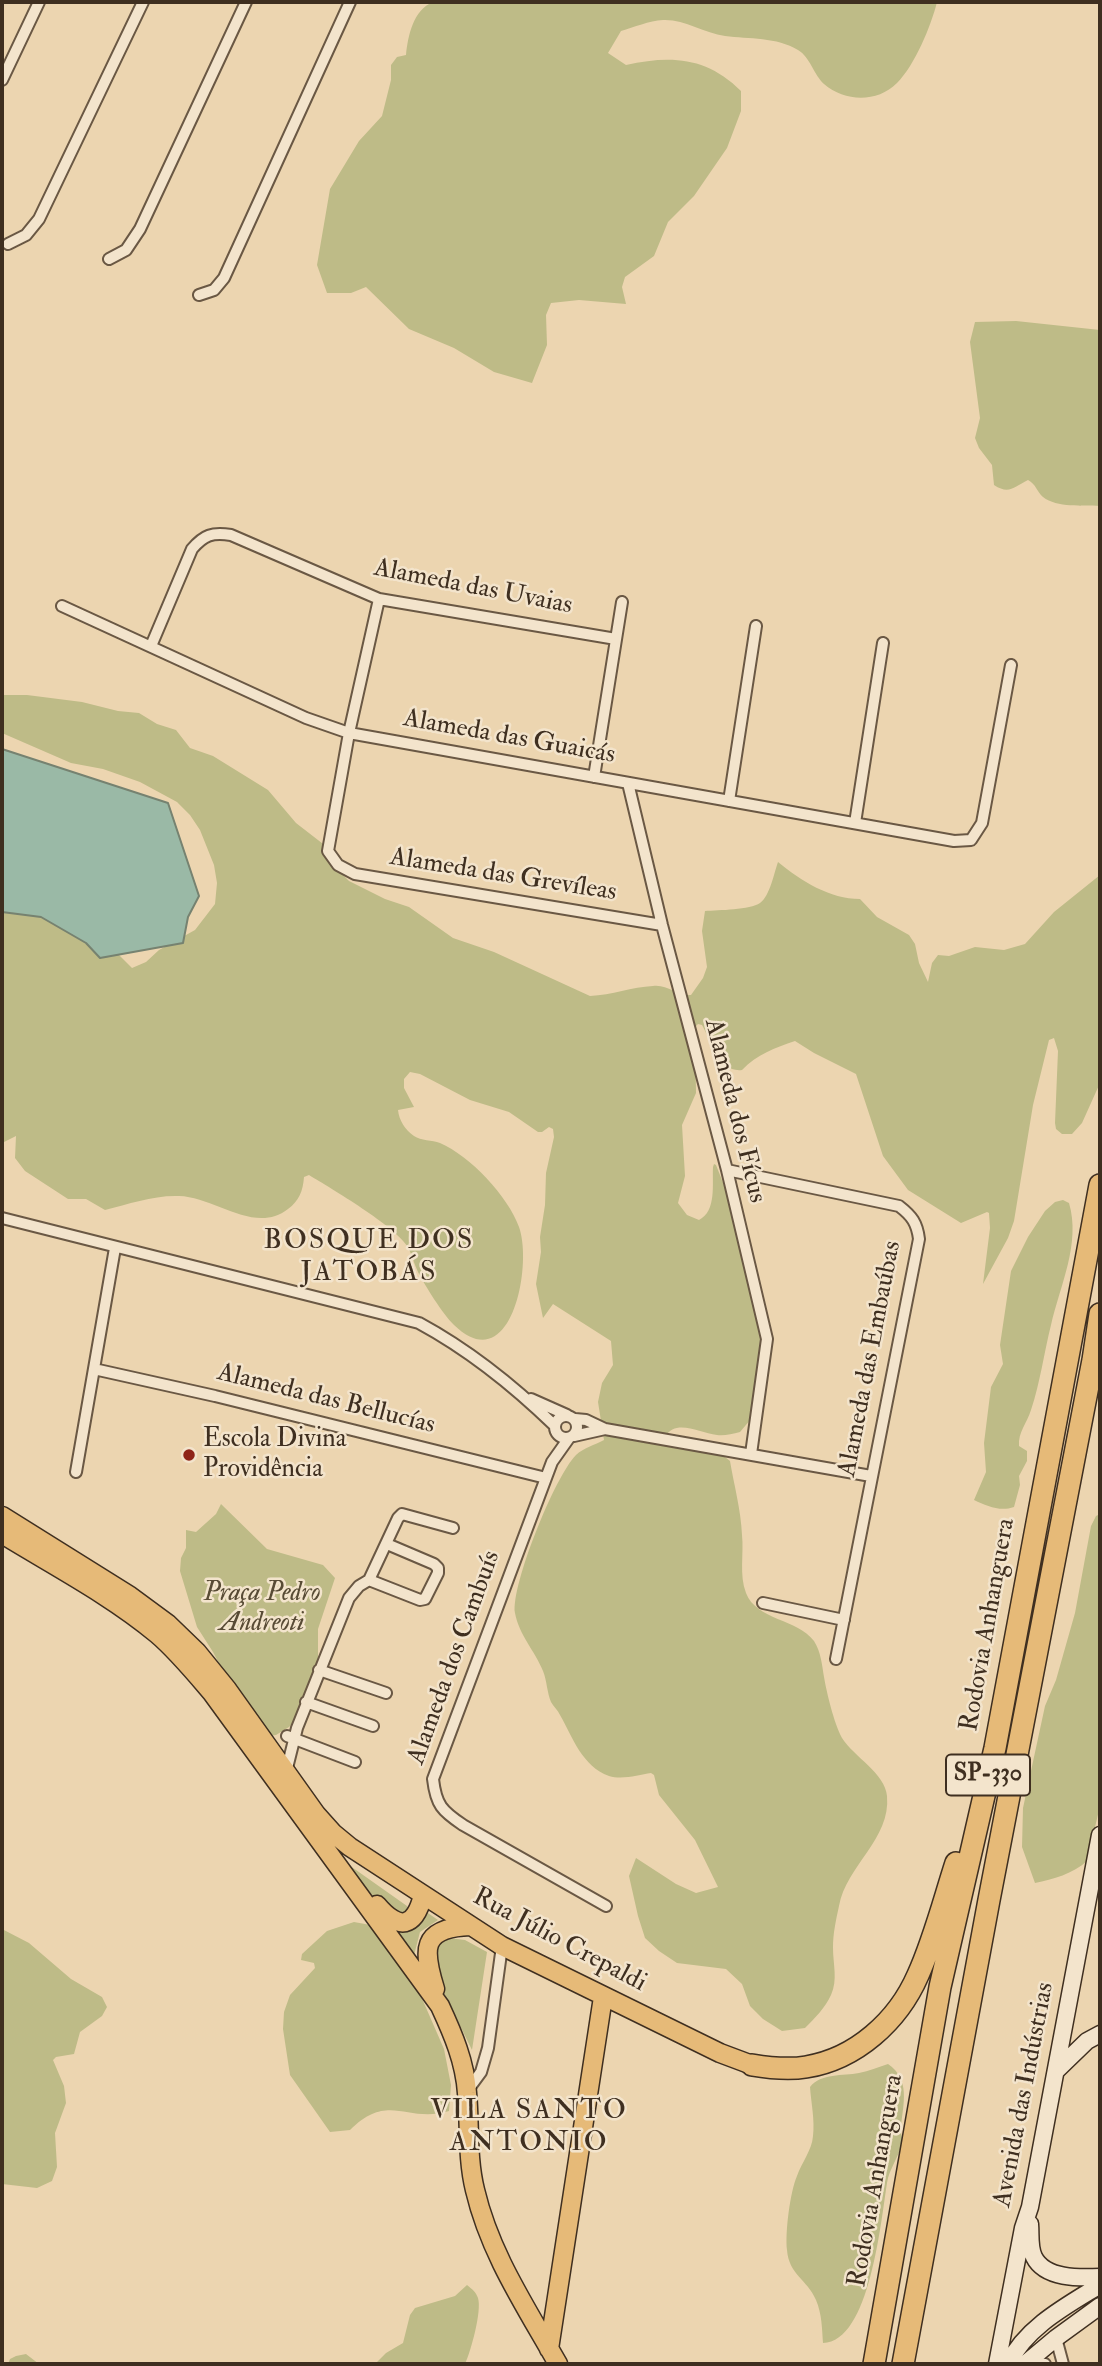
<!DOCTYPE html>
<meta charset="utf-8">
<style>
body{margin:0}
#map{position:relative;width:1102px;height:2366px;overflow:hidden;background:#ecd5b0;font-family:"IM FELL Double Pica",serif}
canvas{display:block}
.frame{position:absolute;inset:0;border:4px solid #3f2f20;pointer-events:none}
</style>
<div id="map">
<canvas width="1102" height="2366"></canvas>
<div class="frame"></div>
</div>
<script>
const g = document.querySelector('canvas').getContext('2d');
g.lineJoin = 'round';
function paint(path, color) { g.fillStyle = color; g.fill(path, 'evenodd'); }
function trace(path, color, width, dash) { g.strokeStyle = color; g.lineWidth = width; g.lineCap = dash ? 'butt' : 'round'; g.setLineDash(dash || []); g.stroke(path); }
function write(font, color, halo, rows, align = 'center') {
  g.font = font + ' "IM FELL Double Pica",serif'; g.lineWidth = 5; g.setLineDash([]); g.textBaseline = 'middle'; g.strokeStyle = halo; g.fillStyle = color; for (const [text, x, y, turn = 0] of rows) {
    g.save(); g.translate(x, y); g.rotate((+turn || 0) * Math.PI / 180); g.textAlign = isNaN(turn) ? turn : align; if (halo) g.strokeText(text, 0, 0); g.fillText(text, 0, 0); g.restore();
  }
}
paint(new Path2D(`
 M 433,2 L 937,2 C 931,26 915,65 897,83 C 877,103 845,102 824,84 C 814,75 810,57 798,50 C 777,37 749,39 725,36 C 704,33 684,19 663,20 C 649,21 634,27 621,31 L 608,53 L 626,65 C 671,55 707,57 741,91 L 741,111 L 727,148 L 694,196 L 668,222 L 654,256 L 625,277 L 622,287 L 626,304 L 579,300 L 551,303 L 546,315 L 547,345 L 532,383 L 494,372 L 454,348 L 409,329 L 366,287 L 351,293 L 327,293 L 317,265 L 330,189 L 359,141 L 382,116 L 391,80 L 391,65 L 397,57 L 406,55 C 408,36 413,10 433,2 Z
 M 1016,321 L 1100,330 L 1100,506 C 1083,505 1057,508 1043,497 C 1037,492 1036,484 1028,480 C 1014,487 1009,495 994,485 L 992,465 L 979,448 L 975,438 L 980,418 L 970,342 L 975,322 Z
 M 2,695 L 27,695 L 82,702 L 118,711 L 139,713 L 157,724 L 176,730 L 190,748 L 213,756 L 268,790 L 296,823 L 327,847 L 341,873 L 349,881 L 385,899 L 409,907 L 453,938 L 494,952 L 590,996 C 612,995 632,987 653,986 C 667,984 678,996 691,995 L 703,978 L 707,967 L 702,931 L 705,911 C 719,910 750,910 760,903 C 770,896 774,873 778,862 C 801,881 830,899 860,899 L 877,917 L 909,935 L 915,944 L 919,963 L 928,982 L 932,963 L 938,955 L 949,956 L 975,947 L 1004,950 L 1025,944 L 1054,912 L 1100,875 L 1100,1083 L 1082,1123 L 1072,1134 L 1062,1134 L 1056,1129 L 1055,1123 L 1058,1051 L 1054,1038 L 1049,1040 L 1033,1105 L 1014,1221 L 1008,1238 L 983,1284 L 990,1228 L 989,1213 L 987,1212 L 961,1223 L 908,1190 L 883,1156 L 856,1074 L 814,1053 L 795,1041 C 775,1048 757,1054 742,1070 C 720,1073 711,1041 702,1025 L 698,1024 L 695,1027 L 696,1093 L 682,1125 L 685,1176 L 678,1203 L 687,1215 L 699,1220 C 717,1211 712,1183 713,1167 L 714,1164 L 716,1165 L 745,1238 L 764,1334 L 756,1413 L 740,1432 C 732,1434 724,1436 717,1435 C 699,1433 676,1418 665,1437 L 720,1453 L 730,1461 C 734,1485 741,1510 742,1535 C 744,1553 739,1575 746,1593 C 756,1620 798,1619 814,1641 C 821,1652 822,1665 824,1677 C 827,1694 834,1723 842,1738 C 854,1757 885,1773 887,1796 C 891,1839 846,1866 839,1906 C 836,1920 833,1933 833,1948 C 833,1964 838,1980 831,1995 C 825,2008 815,2018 805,2028 L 782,2031 L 763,2019 L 750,2006 L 742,1984 L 726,1969 L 677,1963 L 659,1951 L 645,1938 L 638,1916 L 629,1876 L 636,1858 L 676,1884 L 696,1893 L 718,1887 L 695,1840 L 659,1795 L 654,1775 L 651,1773 C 639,1775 622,1780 609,1776 C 582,1766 573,1738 560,1715 C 558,1710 553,1706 551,1702 C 547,1693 547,1681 543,1671 C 535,1651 519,1635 515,1613 C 511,1585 555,1476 576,1455 C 583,1448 595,1445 604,1440 L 598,1402 L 602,1383 L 613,1365 L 611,1341 L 553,1304 L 543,1318 L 536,1284 L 541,1252 L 540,1237 L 545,1205 L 546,1173 L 554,1137 L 553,1129 L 549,1127 L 542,1132 L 538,1132 L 509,1112 L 470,1100 L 420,1074 L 410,1072 L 404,1079 L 404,1088 L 414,1107 L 398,1110 C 399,1120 405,1130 414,1136 C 421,1141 432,1140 440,1143 C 470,1156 508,1196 519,1227 C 533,1266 511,1380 454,1325 C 442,1313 426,1287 418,1272 C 414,1264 412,1255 408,1247 C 395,1226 332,1189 309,1175 L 304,1177 C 303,1191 299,1201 288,1209 C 255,1235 215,1197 179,1196 C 154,1195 129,1204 105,1210 L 86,1199 L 68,1199 L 25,1171 L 15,1158 L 16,1136 L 2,1143 L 2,887 L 83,919 L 132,968 L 146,962 L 159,950 L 195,930 L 215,904 L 217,883 L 214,865 L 200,830 L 190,815 L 177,802 L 140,782 L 103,769 L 71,763 L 2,733 Z
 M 1063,1200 L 1069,1203 C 1081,1243 1060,1286 1051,1325 C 1044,1353 1040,1383 1031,1410 C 1027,1423 1018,1432 1019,1446 L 1027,1451 L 1027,1461 L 1019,1476 L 1020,1485 L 1014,1507 C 1000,1512 987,1506 974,1500 L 986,1472 L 984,1443 L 991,1387 L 1003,1364 L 1000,1345 L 1011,1271 L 1028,1237 L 1045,1211 L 1055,1202 Z
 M 221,1504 L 267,1549 L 323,1565 L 335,1578 L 318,1629 L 318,1666 L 300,1716 L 289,1727 L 276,1735 L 258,1738 L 213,1652 L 197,1627 L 180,1571 L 181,1558 L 186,1548 L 186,1530 L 196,1532 L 216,1514 Z
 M 1100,1514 L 1100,1806 L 1087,1861 C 1073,1874 1053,1879 1035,1883 L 1022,1847 L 1023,1808 L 1045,1706 L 1056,1680 L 1075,1613 L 1091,1526 L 1096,1516 Z
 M 339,1858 L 407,1906 L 407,1912 L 401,1918 L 379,1903 Z
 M 422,1909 L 438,1920 L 420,1932 L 410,1971 L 444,2049 L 451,2085 L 449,2111 C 407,2124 389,2091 350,2130 L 330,2132 L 290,2075 L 283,2029 L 284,2012 L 290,1995 L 315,1968 L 314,1963 L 301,1960 L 302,1954 L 327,1931 L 354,1922 L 403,1931 L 412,1927 Z
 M 2,1929 L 29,1943 L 71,1979 L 102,1997 L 107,2007 L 102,2016 L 80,2032 L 74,2054 L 56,2057 L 53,2060 L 64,2086 L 66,2103 L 55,2133 L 57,2167 L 52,2181 L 37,2188 L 2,2184 Z
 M 449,1938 L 465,1940 L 487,1952 L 472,2050 L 434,1973 L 435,1946 Z
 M 888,2064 C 911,2080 903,2104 901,2127 C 900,2133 903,2138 902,2143 C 899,2157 889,2169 887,2183 C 881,2220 870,2342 823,2343 C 822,2329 822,2314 816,2300 C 807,2279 789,2275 787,2250 C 785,2233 790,2192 797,2176 C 802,2162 812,2150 813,2136 C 815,2120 811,2102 810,2087 C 821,2073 843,2076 859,2073 C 869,2071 878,2067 888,2064 Z
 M 467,2285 C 472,2289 476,2292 478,2298 C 482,2311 471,2351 465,2364 L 375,2364 L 386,2353 L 403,2343 L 410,2315 L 415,2308 L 455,2296 Z
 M 26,2354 L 39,2364 L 8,2364 L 10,2359 L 16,2356 Z`), '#bebb87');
const water = new Path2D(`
 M 2,749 L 168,803 L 199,896 L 188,917 L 183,943 L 100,958 L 86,943 L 41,917 L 2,912 Z`);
paint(water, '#9ab9a6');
trace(water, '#768270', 2);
const street = new Path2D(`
 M 2,80 L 39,2
 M 8,244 L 26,235 L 39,219 L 143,2
 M 109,259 L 126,250 L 140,229 L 246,2
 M 199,295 L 214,290 L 224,278 L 350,2
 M 379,599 L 349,733 L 328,851 L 338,865 L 355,874 L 662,925
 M 62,606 L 306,718 L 349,733 L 954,841 L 971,840 L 982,823 L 1011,665
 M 151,646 L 192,549 C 204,535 212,532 231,535 L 379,599 L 616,639
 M 594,777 L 622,602
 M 628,783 L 662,925 L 727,1170 L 767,1339 L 751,1454
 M 729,801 L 756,626
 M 855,823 L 883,643
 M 727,1170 L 899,1206 C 912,1216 917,1223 919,1239 L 836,1659
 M 2,1218 L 419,1323 C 467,1349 516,1388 555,1426
 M 94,1369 L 215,1396 L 546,1478
 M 531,1399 L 567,1415
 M555 1427a11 11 0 1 1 22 0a11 11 0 1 1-22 0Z
 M 575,1419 L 586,1420 L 605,1429
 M 574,1436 L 605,1429 L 871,1476
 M 569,1438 L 552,1462 L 433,1779 C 436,1805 442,1811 463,1825 L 606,1906
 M 76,1472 L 115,1248
 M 369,1580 L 398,1518 L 402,1514 L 453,1528
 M 763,1603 L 844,1620
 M 319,1670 L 386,1693
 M 306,1702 L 373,1726
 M 287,1736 L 355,1762
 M 286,1772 L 297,1728 L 349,1598 L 359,1586 L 369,1580 L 420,1600 L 425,1599 L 438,1573 L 438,1568 L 434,1564 L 387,1544
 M 467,2091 L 481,2072 L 488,2048 L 502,1946
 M 1056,2338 L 1063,2364
 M 1027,2361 L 1045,2364`);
const secondary = new Path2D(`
 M 1056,2071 L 1087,2041 L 1100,2034
 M 1030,2224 C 1031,2235 1029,2247 1034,2257 C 1045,2279 1079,2278 1100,2277
 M 997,2364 L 1023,2228 L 1030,2207 L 1100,1835
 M 1008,2364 C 1026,2327 1066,2306 1100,2285
 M 1025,2364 L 1056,2338 L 1100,2306`);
const primary = new Path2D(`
 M 2,1516 L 130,1596 L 168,1624 L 197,1652 L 227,1689 L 316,1814 L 333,1833 L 350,1847 L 502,1946 L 720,2053 L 752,2065
 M 2,1534 C 54,1566 110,1595 157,1634 C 177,1651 195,1673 212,1693 L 440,2006 C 453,2034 465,2062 467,2093 C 470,2125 467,2158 475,2190 C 490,2254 526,2307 558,2364
 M 377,1905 C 399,1931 415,1928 423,1895
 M 435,1989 C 423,1950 420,1928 470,1926
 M 549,2349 L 603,1997`);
const highway = new Path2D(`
 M 752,2065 C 770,2068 788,2070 806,2067 C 856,2059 898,2021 918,1975 C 934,1940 944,1900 956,1863
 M 874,2364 L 940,1987 L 995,1748 L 1100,1185
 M 903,2364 L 989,1900 L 1093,1360 L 1100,1314`);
trace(street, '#6a5844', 14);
trace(secondary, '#3f2f20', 19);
trace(primary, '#3f2f20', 21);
trace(highway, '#3f2f20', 24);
trace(street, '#f3e4cc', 10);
trace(secondary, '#f3e4cc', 16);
trace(primary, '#e6ba78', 18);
trace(highway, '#e6ba78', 21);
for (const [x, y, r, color] of [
 [189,1455,7,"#8f2418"]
]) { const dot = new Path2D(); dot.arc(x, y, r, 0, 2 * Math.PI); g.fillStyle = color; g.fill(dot); trace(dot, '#f3e4cc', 2.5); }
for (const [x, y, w] of [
 [988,1775,84]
]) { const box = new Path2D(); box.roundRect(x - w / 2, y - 20.5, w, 41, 5); g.fillStyle = '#f3e4cc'; g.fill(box); trace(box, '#3f2f20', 2); }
write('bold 24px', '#3f2f20', null, [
 ["SP-330",988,1775]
]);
write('26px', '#3f2f20', '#f3e4cc', [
 ["Alameda das Uvaias",473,588,11],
 ["Alameda das Guaicás",509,738,10],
 ["Alameda das Grevíleas",503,876,9],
 ["Alameda dos Fícus",734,1111,76],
 ["Alameda das Embaúbas",871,1359,-79],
 ["Alameda das Bellucías",326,1400,14],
 ["Rodovia Anhanguera",989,1625,-80],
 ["Alameda dos Cambuís",455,1658,-70],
 ["Rua Júlio Crepaldi",559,1941,28],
 ["Avenida das Indústrias",1025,2095,-79],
 ["Rodovia Anhanguera",877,2181,-80]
]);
write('26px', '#3f2f20', '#f3e4cc', [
 ["Escola Divina",203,1440],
 ["Providência",203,1470]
], 'left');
write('italic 26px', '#584b35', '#f3e4cc', [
 ["Praça Pedro",262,1594],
 ["Andreoti",262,1624]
]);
g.letterSpacing = '2px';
write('28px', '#3f2f20', '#f3e4cc', [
 ["BOSQUE DOS",369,1242],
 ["JATOBÁS",369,1274],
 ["VILA SANTO",529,2112],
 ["ANTONIO",529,2144]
]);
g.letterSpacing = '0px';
</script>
